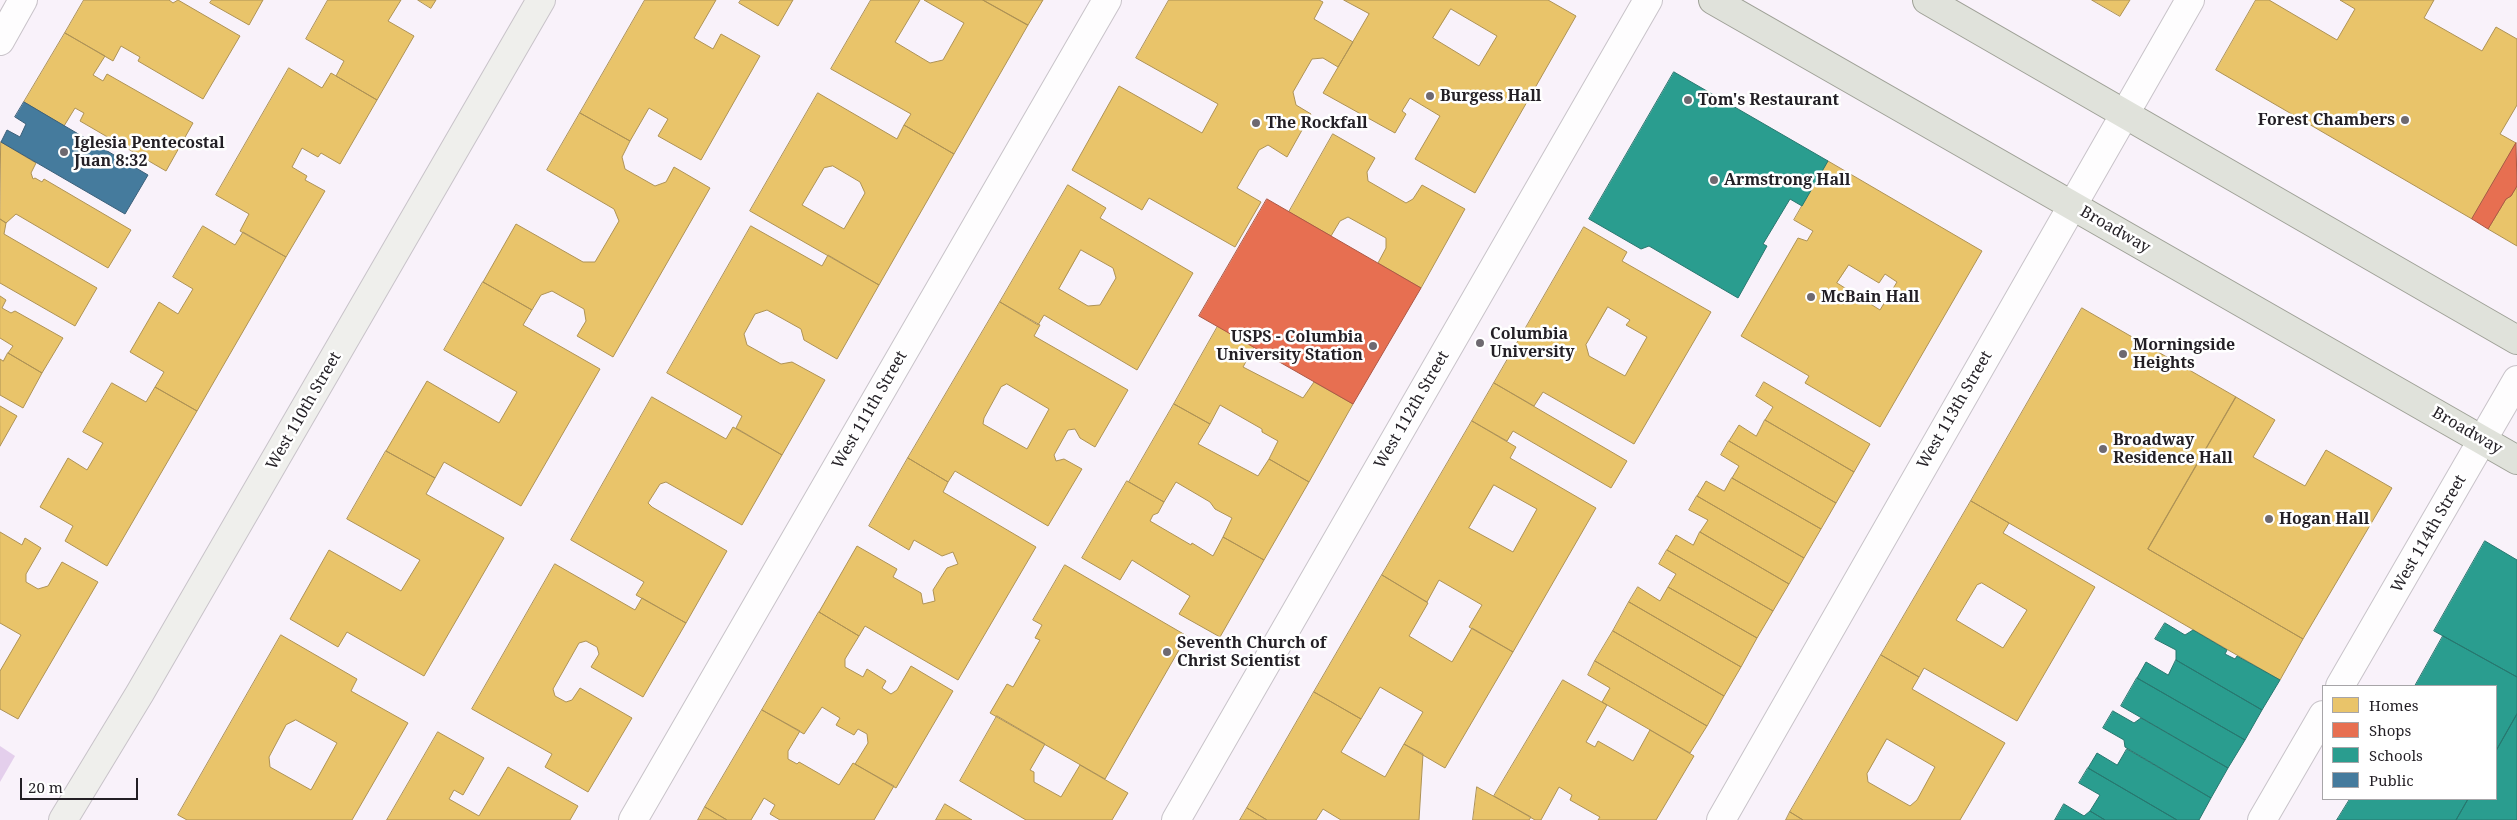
<!DOCTYPE html>
<style>
body{margin:0}
#map{position:relative;width:2517px;height:820px;overflow:hidden;background:#f9f2fa;font-family:"Noto Serif",serif}
canvas{display:block}
.legend{position:absolute;left:2322px;top:685px;width:175px;height:115px;box-sizing:border-box;background:#fff;border:1px solid #a7a5a8;margin:0;padding:6px 9px;list-style:none;font-size:15px;color:#231f25}
.legend li{display:flex;align-items:center;gap:10px;height:25px}
.legend b{width:25px;border:1px solid #a7a5a8}
.scale{position:absolute;left:20px;top:778px;width:118px;height:22px;box-sizing:border-box;border:2px solid #231f25;border-top:0;padding-left:6px;font-size:15px;line-height:18px;white-space:nowrap;color:#231f25;-webkit-text-stroke:4px #fff;paint-order:stroke}
</style>
<div id="map">
<canvas width="2517" height="820"></canvas>
<ul class="legend">
<li><b style="height:14px;background:#e9c46a"></b>Homes</li>
<li><b style="height:14px;background:#e76f51"></b>Shops</li>
<li><b style="height:14px;background:#2a9d8f"></b>Schools</li>
<li><b style="height:14px;background:#457b9d"></b>Public</li>
</ul>
<div class="scale">20 m</div>
</div>
<script>
const g = document.querySelector('canvas').getContext('2d');
g.lineJoin = 'round';
function paint(path, color) { g.fillStyle = color; g.fill(path, 'evenodd'); }
function trace(path, color, width, dash) { g.strokeStyle = color; g.lineWidth = width; g.lineCap = dash ? 'butt' : 'round'; g.setLineDash(dash || []); g.stroke(path); }
function write(font, color, halo, rows, align = 'center') {
  g.font = font + ' "Noto Serif",serif'; g.lineWidth = 5; g.setLineDash([]); g.textBaseline = 'middle'; g.strokeStyle = halo; g.fillStyle = color; for (const [text, x, y, turn = 0] of rows) {
    g.save(); g.translate(x, y); g.rotate((+turn || 0) * Math.PI / 180); g.textAlign = isNaN(turn) ? turn : align; if (halo) g.strokeText(text, 0, 0); g.fillText(text, 0, 0); g.restore();
  }
}
paint(new Path2D(`
 M 0,746 L 15,756 L 0,782 Z`), '#e4cfec');
const homes = new Path2D(`
 M 84,0 L 169,0 L 173,3 L 178,0 L 240,36 L 203,99 L 138,61 L 140,57 L 121,46 L 113,61 L 65,33 Z
 M 212,0 L 263,0 L 249,25 L 210,3 Z
 M 328,0 L 401,0 L 388,21 L 414,36 L 377,100 L 336,76 L 344,61 L 306,39 Z
 M 418,0 L 436,0 L 431,8 Z
 M 645,0 L 716,0 L 694,38 L 713,49 L 721,34 L 760,56 L 701,160 L 658,136 L 668,119 L 649,108 L 630,141 L 580,113 Z
 M 741,0 L 793,0 L 778,26 L 739,3 Z
 M 871,0 L 920,0 L 895,42 L 930,63 L 943,60 L 964,23 L 924,0 L 983,0 L 1028,25 L 954,154 L 904,125 L 911,114 L 831,69 Z
 M 983,0 L 1043,0 L 1028,25 Z
 M 1169,0 L 1319,0 L 1323,2 L 1314,19 L 1353,42 L 1338,67 L 1323,58 L 1312,59 L 1293,92 L 1296,105 L 1311,114 L 1287,157 L 1268,145 L 1259,150 L 1237,188 L 1261,202 L 1235,247 L 1149,198 L 1142,210 L 1072,170 L 1119,86 L 1202,133 L 1218,104 L 1136,58 Z
 M 1344,0 L 1548,0 L 1576,16 L 1475,193 L 1415,159 L 1440,116 L 1410,98 L 1402,111 L 1406,114 L 1395,133 L 1323,93 L 1369,14 ZM 1451,9 L 1497,36 L 1479,66 L 1433,38 Z
 M 2092,0 L 2130,0 L 2120,16 Z
 M 2256,0 L 2269,0 L 2337,40 L 2355,9 L 2340,0 L 2434,0 L 2424,18 L 2482,51 L 2496,27 L 2517,39 L 2517,105 L 2500,134 L 2516,143 L 2472,219 L 2216,70 Z
 M 65,33 L 105,56 L 93,75 L 103,81 L 107,74 L 193,123 L 166,171 L 80,121 L 84,113 L 75,108 L 64,126 L 24,102 Z
 M 289,68 L 322,88 L 331,73 L 377,100 L 340,164 L 321,153 L 318,157 L 302,148 L 292,167 L 307,176 L 305,180 L 325,191 L 286,257 L 240,231 L 249,214 L 216,195 Z
 M 818,93 L 897,139 L 904,125 L 954,154 L 879,285 L 750,211 ZM 833,166 L 860,182 L 865,193 L 844,229 L 802,205 L 824,168 Z
 M 580,113 L 630,141 L 622,157 L 625,169 L 655,186 L 666,182 L 674,167 L 710,188 L 613,357 L 577,336 L 586,321 L 584,309 L 552,291 L 541,295 L 532,310 L 483,282 L 516,224 L 583,262 L 595,262 L 619,221 L 614,209 L 547,170 Z
 M 1333,134 L 1375,158 L 1367,172 L 1368,181 L 1406,203 L 1413,199 L 1422,185 L 1465,209 L 1421,288 L 1378,263 L 1386,248 L 1386,238 L 1348,217 L 1340,221 L 1331,236 L 1289,212 Z
 M 1,142 L 36,163 L 31,173 L 33,179 L 35,178 L 42,182 L 44,179 L 131,230 L 108,268 L 16,214 L 6,223 L 0,219 Z
 M 1828,161 L 1982,251 L 1880,427 L 1805,383 L 1809,376 L 1741,336 L 1798,238 L 1807,241 L 1813,231 L 1794,220 ZM 1849,265 L 1879,283 L 1885,274 L 1897,282 L 1880,310 L 1837,283 Z
 M 1068,185 L 1106,208 L 1100,218 L 1193,273 L 1137,370 L 1044,315 L 1038,325 L 1000,302 ZM 1081,250 L 1113,268 L 1116,278 L 1100,305 L 1088,306 L 1059,289 Z
 M 2517,186 L 2517,246 L 2488,229 L 2506,199 L 2511,196 Z
 M 0,219 L 6,223 L 4,234 L 97,288 L 75,326 L 0,283 Z
 M 203,226 L 235,245 L 243,232 L 286,257 L 197,411 L 155,387 L 164,372 L 130,352 L 159,302 L 178,314 L 193,289 L 173,277 Z
 M 751,226 L 822,266 L 828,255 L 879,285 L 837,359 L 804,340 L 801,329 L 767,310 L 755,314 L 744,334 L 747,345 L 781,364 L 792,362 L 825,380 L 782,455 L 736,428 L 742,416 L 667,373 Z
 M 1584,227 L 1627,252 L 1622,261 L 1711,312 L 1634,444 L 1543,392 L 1534,406 L 1494,383 ZM 1608,307 L 1630,320 L 1626,325 L 1647,337 L 1625,376 L 1589,356 L 1586,345 Z
 M 483,282 L 532,310 L 523,325 L 600,369 L 521,506 L 444,462 L 435,478 L 386,451 L 427,381 L 499,423 L 517,392 L 444,350 Z
 M 0,296 L 6,300 L 2,308 L 11,313 L 15,311 L 63,338 L 42,373 L 8,353 L 13,346 L 0,338 Z
 M 1000,302 L 1040,325 L 1034,336 L 1128,390 L 1095,447 L 1080,438 L 1075,429 L 1068,430 L 1054,455 L 1056,461 L 1064,459 L 1082,469 L 1048,526 L 955,471 L 948,482 L 908,458 ZM 1007,384 L 1049,409 L 1027,449 L 983,424 L 984,418 L 1001,387 Z
 M 2082,308 L 2236,397 L 2148,549 L 2303,639 L 2280,680 L 1971,501 Z
 M 1218,326 L 1254,347 L 1243,367 L 1303,398 L 1314,382 L 1353,404 L 1309,482 L 1269,459 L 1278,441 L 1262,432 L 1262,429 L 1220,405 L 1210,424 L 1174,404 Z
 M 8,353 L 42,373 L 23,408 L 0,395 L 0,359 L 3,361 Z
 M 1764,382 L 1870,444 L 1854,472 L 1765,420 L 1773,407 L 1756,396 Z
 M 112,383 L 146,402 L 155,387 L 197,411 L 107,566 L 65,541 L 73,526 L 40,507 L 68,458 L 87,470 L 103,443 L 83,432 Z
 M 1494,383 L 1627,461 L 1611,488 L 1513,431 L 1507,441 L 1472,421 Z
 M 652,397 L 726,439 L 733,427 L 782,455 L 742,525 L 666,482 L 660,484 L 648,503 L 652,507 L 727,551 L 686,623 L 636,595 L 644,582 L 571,540 Z
 M 2236,397 L 2275,420 L 2253,457 L 2305,486 L 2326,450 L 2392,488 L 2303,639 L 2148,549 Z
 M 1174,404 L 1210,424 L 1198,444 L 1258,476 L 1269,459 L 1309,482 L 1264,560 L 1223,537 L 1232,518 L 1215,509 L 1210,502 L 1176,482 L 1164,502 L 1129,482 Z
 M 0,406 L 17,416 L 0,446 Z
 M 1765,420 L 1854,472 L 1836,503 L 1729,441 L 1739,425 L 1756,436 Z
 M 1472,421 L 1516,447 L 1510,458 L 1596,508 L 1513,652 L 1469,627 L 1482,605 L 1439,580 L 1427,602 L 1382,575 ZM 1494,485 L 1537,509 L 1513,552 L 1469,528 Z
 M 1729,441 L 1836,503 L 1821,529 L 1732,478 L 1739,466 L 1721,455 Z
 M 386,451 L 435,478 L 426,494 L 504,538 L 424,676 L 347,632 L 338,647 L 290,619 L 329,550 L 401,591 L 420,560 L 347,519 Z
 M 908,458 L 948,482 L 943,492 L 1036,547 L 958,680 L 865,626 L 859,636 L 819,612 L 857,546 L 897,569 L 893,577 L 921,593 L 923,604 L 935,601 L 933,590 L 947,568 L 958,564 L 953,552 L 942,556 L 914,540 L 909,550 L 869,526 Z
 M 1732,478 L 1821,529 L 1804,558 L 1697,496 L 1706,481 L 1724,491 Z
 M 1127,481 L 1164,502 L 1158,513 L 1153,515 L 1150,521 L 1191,545 L 1192,543 L 1213,556 L 1223,537 L 1264,560 L 1220,637 L 1179,614 L 1190,596 L 1132,560 L 1120,580 L 1082,558 Z
 M 1697,496 L 1804,558 L 1789,584 L 1700,532 L 1708,520 L 1689,510 Z
 M 1971,501 L 2009,523 L 2003,533 L 2095,587 L 2017,721 L 1924,668 L 1919,677 L 1881,655 ZM 1982,583 L 2027,610 L 2003,648 L 1956,620 L 1977,585 Z
 M 0,532 L 22,545 L 25,538 L 41,548 L 26,574 L 26,582 L 38,589 L 48,586 L 62,562 L 98,582 L 18,719 L 0,709 L 0,671 L 21,635 L 0,623 Z
 M 1700,532 L 1789,584 L 1773,611 L 1667,550 L 1676,535 L 1693,545 Z
 M 1667,550 L 1773,611 L 1757,638 L 1668,587 L 1676,574 L 1659,564 Z
 M 555,564 L 635,610 L 642,598 L 686,623 L 643,697 L 591,667 L 599,654 L 597,647 L 586,641 L 579,643 L 553,689 L 555,696 L 566,702 L 572,700 L 580,688 L 632,718 L 588,792 L 545,767 L 552,754 L 472,709 Z
 M 1065,565 L 1187,636 L 1105,779 L 990,713 L 1007,684 L 1013,687 L 1040,640 L 1035,638 L 1042,625 L 1033,620 Z
 M 1382,575 L 1428,603 L 1409,636 L 1452,662 L 1472,628 L 1513,652 L 1445,768 L 1404,744 L 1423,712 L 1380,687 L 1361,719 L 1314,692 Z
 M 1638,587 L 1660,601 L 1668,587 L 1757,638 L 1741,667 L 1629,602 Z
 M 1629,602 L 1741,667 L 1724,696 L 1613,631 Z
 M 819,612 L 859,636 L 845,659 L 845,667 L 863,677 L 867,669 L 886,681 L 882,688 L 891,694 L 897,690 L 911,666 L 953,691 L 896,788 L 855,764 L 868,743 L 867,734 L 858,729 L 854,735 L 836,725 L 840,718 L 822,707 L 804,734 L 762,710 Z
 M 1613,631 L 1724,696 L 1707,726 L 1595,661 Z
 M 281,635 L 357,679 L 351,691 L 408,723 L 352,820 L 187,820 L 178,815 ZM 296,720 L 337,743 L 311,790 L 270,767 L 269,757 L 286,725 Z
 M 1881,655 L 1919,677 L 1912,689 L 2005,743 L 1960,820 L 1803,820 L 1790,812 ZM 1887,739 L 1935,767 L 1917,800 L 1910,806 L 1868,782 L 1867,774 Z
 M 1595,661 L 1707,726 L 1690,753 L 1602,702 L 1610,688 L 1588,675 Z
 M 1563,680 L 1607,705 L 1586,742 L 1595,747 L 1598,741 L 1633,761 L 1650,730 L 1694,756 L 1656,820 L 1598,820 L 1600,817 L 1570,800 L 1572,795 L 1559,787 L 1541,820 L 1535,820 L 1494,796 Z
 M 1314,692 L 1361,719 L 1341,752 L 1385,777 L 1404,744 L 1423,754 L 1419,820 L 1341,820 L 1323,809 L 1316,820 L 1267,820 L 1247,808 Z
 M 762,710 L 800,731 L 788,751 L 788,759 L 797,764 L 799,762 L 839,785 L 853,763 L 894,786 L 874,820 L 780,820 L 770,814 L 775,805 L 764,798 L 751,820 L 727,820 L 705,807 Z
 M 997,716 L 1045,744 L 1030,770 L 1034,772 L 1034,782 L 1061,797 L 1080,765 L 1128,793 L 1112,820 L 1026,820 L 960,781 Z
 M 438,732 L 484,758 L 463,795 L 454,790 L 449,799 L 479,816 L 508,767 L 578,806 L 570,820 L 387,820 Z
 M 1477,787 L 1531,817 L 1529,820 L 1473,820 Z
 M 945,804 L 972,820 L 936,820 Z
 M 705,807 L 727,820 L 698,820 Z
 M 1247,808 L 1267,820 L 1240,820 Z
 M 1790,812 L 1803,820 L 1786,820 Z`);
paint(homes, '#e9c46a');
trace(homes, '#ae9255', 1);
const shops = new Path2D(`
 M 2516,143 L 2517,186 L 2511,196 L 2506,199 L 2488,229 L 2472,219 Z
 M 1267,199 L 1421,288 L 1353,404 L 1199,316 Z`);
paint(shops, '#e76f51');
trace(shops, '#ac5744', 1);
const schools = new Path2D(`
 M 1674,72 L 1828,161 L 1802,206 L 1790,199 L 1763,244 L 1767,246 L 1738,298 L 1649,246 L 1641,249 L 1589,219 Z
 M 2485,541 L 2517,560 L 2517,677 L 2434,631 Z
 M 2165,623 L 2185,635 L 2193,630 L 2227,650 L 2225,654 L 2235,659 L 2237,656 L 2280,680 L 2262,710 L 2176,660 L 2176,650 L 2155,639 Z
 M 2443,636 L 2517,677 L 2517,714 L 2496,751 L 2496,686 L 2415,686 Z
 M 2176,660 L 2262,710 L 2245,740 L 2137,678 L 2146,662 L 2168,675 Z
 M 2137,678 L 2245,740 L 2228,768 L 2121,706 Z
 M 2113,711 L 2134,723 L 2141,718 L 2228,768 L 2211,798 L 2125,747 L 2124,740 L 2103,728 Z
 M 2517,714 L 2517,820 L 2456,820 L 2468,799 L 2496,799 L 2496,751 Z
 M 2127,749 L 2211,798 L 2199,820 L 2177,820 L 2088,768 L 2097,753 L 2117,765 Z
 M 2088,768 L 2177,820 L 2105,820 L 2090,811 L 2100,795 L 2079,783 Z
 M 2350,799 L 2468,799 L 2456,820 L 2337,820 Z
 M 2064,804 L 2084,816 L 2090,811 L 2105,820 L 2055,820 Z`);
paint(schools, '#2a9d8f');
trace(schools, '#28776f', 1);
const public = new Path2D(`
 M 24,102 L 148,175 L 125,214 L 1,142 L 7,130 L 20,137 L 26,124 L 15,117 Z`);
paint(public, '#457b9d');
trace(public, '#3b5f79', 1);
const minor = new Path2D(`
 M 0,41 L 23,0
 M 2340,686 L 2517,380
 M 633,820 L 1107,0
 M 1176,820 L 1648,0
 M 1721,820 L 2190,0
 M 2262,820 L 2323,715`);
const secondary = new Path2D(`
 M 63,820 L 140,693 L 541,0`);
const primary = new Path2D(`
 M 1713,0 L 2517,460
 M 1927,0 L 2517,340`);
trace(minor, '#c8c3c9', 30);
trace(secondary, '#c8c3c9', 30);
trace(primary, '#9ea096', 30);
trace(minor, '#fefdfe', 28);
trace(secondary, '#efefec', 28);
trace(primary, '#e0e2db', 28);
for (const [x, y, r, color] of [
 [1430,96,5,"#6e6970"],
 [1688,100,5,"#6e6970"],
 [2405,120,5,"#6e6970"],
 [1256,123,5,"#6e6970"],
 [64,152,5,"#6e6970"],
 [1714,180,5,"#6e6970"],
 [1811,297,5,"#6e6970"],
 [1480,343,5,"#6e6970"],
 [1373,346,5,"#6e6970"],
 [2123,354,5,"#6e6970"],
 [2103,449,5,"#6e6970"],
 [2269,519,5,"#6e6970"],
 [1167,652,5,"#6e6970"]
]) { const dot = new Path2D(); dot.arc(x, y, r, 0, 2 * Math.PI); g.fillStyle = color; g.fill(dot); trace(dot, '#fff', 2); }
write('bold 16px', '#231f25', '#fff', [
 ["Burgess Hall",1440,96],
 ["Tom's Restaurant",1698,100],
 ["Forest Chambers",2395,120,"right"],
 ["The Rockfall",1266,123],
 ["Iglesia Pentecostal",74,143],
 ["Juan 8:32",74,161],
 ["Armstrong Hall",1724,180],
 ["McBain Hall",1821,297],
 ["Columbia",1490,334],
 ["University",1490,352],
 ["USPS - Columbia",1363,337,"right"],
 ["University Station",1363,355,"right"],
 ["Morningside",2133,345],
 ["Heights",2133,363],
 ["Broadway",2113,440],
 ["Residence Hall",2113,458],
 ["Hogan Hall",2279,519],
 ["Seventh Church of",1177,643],
 ["Christ Scientist",1177,661]
], 'left');
write('16px', '#231f25', '#fff', [
 ["Broadway",2115,230,30],
 ["West 111th Street",870,410,-60],
 ["West 112th Street",1412,410,-60],
 ["West 113th Street",1955,410,-60],
 ["West 110th Street",304,411,-60],
 ["Broadway",2467,431,30],
 ["West 114th Street",2429,534,-60]
]);
</script>
